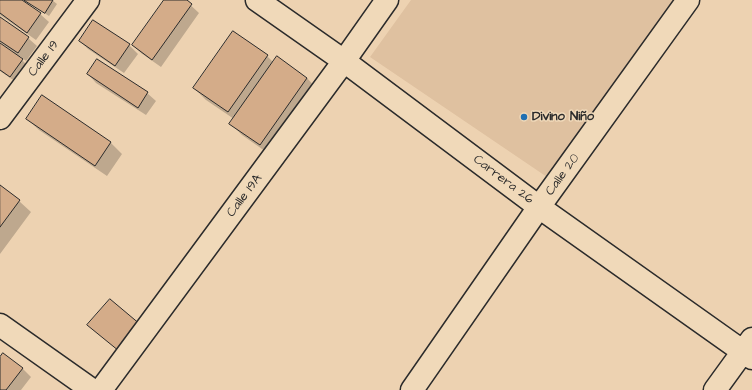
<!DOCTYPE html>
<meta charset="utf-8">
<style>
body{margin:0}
canvas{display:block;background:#edd2b1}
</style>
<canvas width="752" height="390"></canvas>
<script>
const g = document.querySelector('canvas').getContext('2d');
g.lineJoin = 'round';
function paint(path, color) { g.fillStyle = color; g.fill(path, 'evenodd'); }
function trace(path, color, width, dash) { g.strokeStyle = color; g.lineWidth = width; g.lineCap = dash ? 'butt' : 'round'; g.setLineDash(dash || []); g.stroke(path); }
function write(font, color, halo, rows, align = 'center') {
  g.font = font + ' "Architects Daughter",sans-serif'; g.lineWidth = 3; g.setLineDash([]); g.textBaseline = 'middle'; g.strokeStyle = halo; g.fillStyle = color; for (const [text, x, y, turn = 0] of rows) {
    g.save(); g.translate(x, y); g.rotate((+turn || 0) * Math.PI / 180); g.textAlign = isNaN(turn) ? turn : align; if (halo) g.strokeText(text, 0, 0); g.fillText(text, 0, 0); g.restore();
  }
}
paint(new Path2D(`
 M 411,0 L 673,0 L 547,177 L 370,57 Z`), '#dfc1a0');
paint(new Path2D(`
 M 0,0 L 20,0 L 40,14 L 49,22 L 36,40 L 0,15 Z
 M 24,0 L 52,0 L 57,4 L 49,16 Z
 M 165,0 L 185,0 L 199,13 L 161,67 L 141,53 L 133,45 Z
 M 0,18 L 28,38 L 37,46 L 26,61 L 20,56 L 19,57 L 30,68 L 19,84 L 0,71 L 0,45 L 13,54 L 14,52 L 0,42 Z
 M 93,21 L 129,45 L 138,54 L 124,73 L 88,49 L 80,41 Z
 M 234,33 L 267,56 L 273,62 L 307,78 L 318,90 L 272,156 L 242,135 L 230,123 L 234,119 L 206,100 L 194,88 Z
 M 88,74 L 147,93 L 156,101 L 146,115 L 96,83 Z
 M 42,96 L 111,143 L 122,154 L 107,176 L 39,130 L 27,119 Z
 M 0,187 L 19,201 L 31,212 L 0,254 Z
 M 3,354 L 23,369 L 31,377 L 21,390 L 0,390 L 0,359 Z`), '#0003');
const building = new Path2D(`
 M 0,0 L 22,0 L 41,13 L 27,33 L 0,13 Z
 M 24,0 L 53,0 L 45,13 Z
 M 164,0 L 187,0 L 192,4 L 152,60 L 132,45 Z
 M 0,17 L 29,37 L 18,53 L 0,41 Z
 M 93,20 L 130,44 L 115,66 L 79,41 Z
 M 233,31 L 268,55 L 228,112 L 193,88 Z
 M 0,43 L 23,59 L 10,77 L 0,70 Z
 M 277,56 L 307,78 L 260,145 L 229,124 Z
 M 97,59 L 148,92 L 138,108 L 87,74 Z
 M 42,95 L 111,142 L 95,166 L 26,119 Z
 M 0,185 L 20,200 L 0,227 Z
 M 110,299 L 141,325 L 119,351 L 87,325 Z
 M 3,353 L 23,368 L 6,390 L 0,390 L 0,357 Z`);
paint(building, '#d4ac89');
trace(building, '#2b2b2b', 1);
const minor = new Path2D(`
 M 257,0 L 344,61 L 539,207 L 752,358
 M 0,118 L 88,0
 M 0,325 L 92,390
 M 101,390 L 344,61 L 387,0
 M 412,390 L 539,207 L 688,0
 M 715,390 L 752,339`);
trace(minor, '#2b2b2b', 25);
trace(minor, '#f0d9b9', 22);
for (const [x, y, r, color] of [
 [524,117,4,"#1f6fb2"]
]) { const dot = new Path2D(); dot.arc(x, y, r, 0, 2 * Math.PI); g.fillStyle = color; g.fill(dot); trace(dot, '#f0d9b9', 1.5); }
write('13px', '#2b2b2b', '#f0d9b9', [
 ["Calle 19",44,59,-53],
 ["Calle 20",563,175,-54],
 ["Carrera 26",503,180,37],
 ["Calle 19A",245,196,-53]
]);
write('bold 13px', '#2b2b2b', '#f0d9b9', [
 ["Divino Niño",532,117]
], 'left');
</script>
